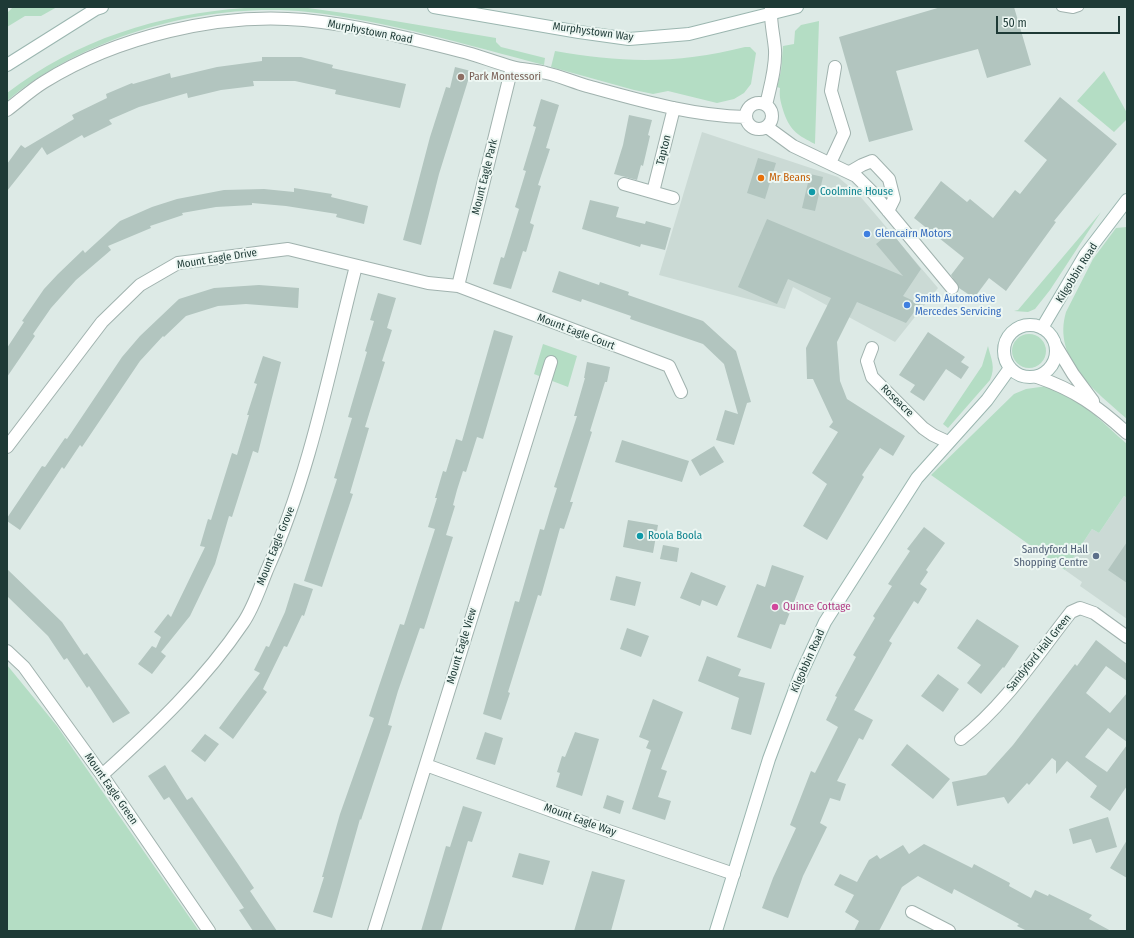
<!DOCTYPE html>
<style>
body{margin:0}
#map{position:relative;width:1134px;height:938px;overflow:hidden;background:#ddeae6;font-family:"Fira Sans Condensed",sans-serif}
canvas{display:block}
.frame{position:absolute;inset:0;border:8px solid #1e3a36;pointer-events:none}
.scale{position:absolute;left:996px;top:16px;width:124px;height:18px;box-sizing:border-box;border:2px solid #1e3a36;border-top:0;padding-left:5px;font-size:12px;line-height:14px;white-space:nowrap;color:#1e3a36;-webkit-text-stroke:3px #edf7f3;paint-order:stroke}
</style>
<div id="map">
<canvas width="1134" height="938"></canvas>
<div class="frame"></div>
<div class="scale">50 m</div>
</div>
<script>
const g = document.querySelector('canvas').getContext('2d');
g.lineJoin = 'round';
function paint(path, color) { g.fillStyle = color; g.fill(path, 'evenodd'); }
function trace(path, color, width, dash) { g.strokeStyle = color; g.lineWidth = width; g.lineCap = dash ? 'butt' : 'round'; g.setLineDash(dash || []); g.stroke(path); }
function write(font, color, halo, rows, align = 'center') {
  g.font = font + ' "Fira Sans Condensed",sans-serif'; g.lineWidth = 4; g.setLineDash([]); g.textBaseline = 'middle'; g.strokeStyle = halo; g.fillStyle = color; for (const [text, x, y, turn = 0] of rows) {
    g.save(); g.translate(x, y); g.rotate((+turn || 0) * Math.PI / 180); g.textAlign = isNaN(turn) ? turn : align; if (halo) g.strokeText(text, 0, 0); g.fillText(text, 0, 0); g.restore();
  }
}
paint(new Path2D(`
 M 702,132 L 838,177 L 859,195 L 938,288 L 895,342 L 793,287 L 785,309 L 659,275 Z
 M 1124,496 L 1127,498 L 1127,619 L 1080,586 L 1082,582 L 1065,570 L 1092,529 L 1099,533 Z`), '#cbdad5');
paint(new Path2D(`
 M 13,7 L 57,7 L 41,16 L 25,16 L 7,27 L 7,13 Z
 M 245,8 L 308,8 L 365,16 L 496,38 L 496,42 L 501,47 L 545,58 L 544,65 C 467,45 387,21 308,12 C 207,1 84,36 7,101 L 7,93 C 76,40 158,14 245,8 Z
 M 819,21 L 815,143 L 815,144 C 798,135 791,132 784,113 C 781,103 779,98 780,88 L 777,87 L 781,71 L 783,46 L 794,44 L 795,31 L 801,25 Z
 M 745,47 L 750,47 L 756,53 L 751,84 L 744,93 L 734,99 L 717,103 L 668,91 L 653,94 L 634,90 L 551,67 L 555,51 C 621,63 679,64 745,47 Z
 M 1104,71 L 1127,113 L 1127,119 L 1114,132 L 1077,101 Z
 M 1101,212 L 1050,290 L 1035,309 L 1028,312 L 1014,311 L 1018,310 Z
 M 1127,227 L 1127,419 C 1096,391 1052,360 1066,312 L 1093,259 L 1116,228 Z
 M1012 351a17 17 0 1 1 34 0a17 17 0 1 1-34 0Z
 M 543,344 L 577,356 L 568,387 L 534,374 Z
 M 988,346 C 991,359 996,367 990,380 L 948,428 L 943,424 L 982,366 Z
 M 1047,386 C 1079,397 1102,422 1127,444 L 1127,498 L 1124,496 L 1099,533 L 1092,529 L 1065,570 L 931,475 L 1014,394 L 1026,389 Z
 M 7,665 L 57,726 L 199,931 L 7,931 Z`), '#b4ddc4');
paint(new Path2D(`
 M 941,7 L 1014,7 L 1031,65 L 987,78 L 978,49 L 896,71 L 913,130 L 869,142 L 839,37 Z
 M 262,57 L 301,57 L 333,65 L 332,68 L 406,84 L 400,108 L 335,94 L 336,90 L 295,81 L 253,81 L 254,86 L 221,90 L 188,98 L 187,93 L 139,107 L 109,120 L 112,124 L 84,138 L 82,135 L 47,155 L 42,147 L 7,191 L 7,164 L 21,145 L 25,148 L 74,119 L 72,115 L 107,98 L 106,94 L 132,83 L 133,84 L 170,73 L 171,78 L 217,67 L 262,61 Z
 M 455,67 L 471,71 L 439,174 L 421,245 L 403,240 L 430,137 L 446,87 L 450,88 Z
 M 1060,97 L 1117,144 L 1054,221 L 1056,222 L 1006,291 L 989,278 L 974,298 L 959,288 L 951,275 L 964,258 L 914,218 L 941,181 L 967,202 L 970,199 L 993,218 L 1015,190 L 1020,194 L 1047,160 L 1024,141 Z
 M 541,99 L 559,105 L 546,148 L 550,149 L 538,185 L 541,186 L 530,223 L 534,225 L 526,252 L 523,251 L 511,289 L 493,284 L 501,257 L 504,258 L 519,209 L 515,207 L 526,171 L 523,170 L 536,127 L 533,126 Z
 M 629,115 L 652,120 L 648,135 L 650,136 L 643,166 L 641,165 L 637,180 L 614,174 L 623,145 Z
 M 758,158 L 776,163 L 765,199 L 747,193 Z
 M 810,174 L 823,177 L 815,211 L 802,208 Z
 M 294,188 L 332,194 L 331,197 L 368,206 L 364,224 L 336,217 L 337,214 L 286,206 L 252,203 L 252,205 L 216,207 L 182,213 L 183,215 L 150,226 L 151,228 L 108,246 L 111,250 L 76,280 L 51,308 L 33,334 L 35,336 L 7,377 L 7,348 L 24,322 L 22,321 L 44,289 L 58,274 L 83,250 L 85,253 L 120,221 L 152,207 L 177,199 L 224,190 L 264,189 L 294,192 Z
 M 590,200 L 619,207 L 616,217 L 645,224 L 646,221 L 671,228 L 665,250 L 641,244 L 640,247 L 582,229 Z
 M 767,219 L 903,276 L 876,244 L 891,232 L 921,269 L 903,296 L 920,304 L 906,323 L 857,302 L 837,342 L 840,381 L 847,399 L 905,436 L 893,456 L 880,448 L 862,475 L 864,477 L 827,540 L 803,526 L 827,484 L 812,473 L 838,432 L 829,427 L 833,422 L 813,379 L 807,379 L 806,348 L 831,298 L 788,279 L 777,304 L 738,287 Z
 M 559,271 L 599,285 L 600,282 L 629,292 L 628,295 L 703,321 L 736,351 L 751,402 L 747,403 L 734,445 L 716,440 L 725,410 L 738,414 L 724,364 L 703,344 L 630,319 L 631,316 L 582,299 L 581,302 L 552,292 Z
 M 259,285 L 299,288 L 298,308 L 246,304 L 218,306 L 186,316 L 164,337 L 163,336 L 140,361 L 82,447 L 80,445 L 64,469 L 62,467 L 20,530 L 7,521 L 7,518 L 42,466 L 45,467 L 65,438 L 67,439 L 122,357 L 140,336 L 179,299 L 214,288 Z
 M 378,293 L 396,298 L 387,328 L 392,330 L 382,361 L 385,362 L 365,427 L 369,428 L 350,493 L 353,494 L 322,587 L 304,581 L 337,479 L 334,478 L 352,418 L 348,417 L 367,352 L 365,351 L 374,321 L 370,320 Z
 M 494,330 L 513,336 L 483,439 L 477,437 L 466,472 L 463,471 L 457,490 L 453,505 L 455,506 L 446,535 L 453,537 L 424,629 L 420,628 L 398,691 L 388,725 L 392,726 L 361,820 L 360,819 L 332,918 L 313,912 L 324,877 L 322,877 L 340,814 L 374,718 L 369,716 L 379,686 L 400,624 L 404,625 L 435,529 L 428,527 L 437,498 L 435,498 L 443,471 L 446,472 L 456,439 L 462,441 Z
 M 928,332 L 965,357 L 961,362 L 969,367 L 961,379 L 946,369 L 924,401 L 910,392 L 915,385 L 899,375 Z
 M 263,356 L 281,362 L 258,453 L 253,451 L 232,517 L 229,516 L 215,564 L 190,616 L 161,652 L 166,656 L 152,674 L 138,664 L 152,646 L 156,648 L 161,637 L 154,632 L 168,614 L 171,617 L 205,547 L 200,546 L 208,519 L 211,520 L 232,453 L 237,455 L 249,415 L 247,415 L 257,384 L 254,383 Z
 M 587,362 L 610,367 L 607,382 L 605,382 L 590,431 L 592,432 L 570,502 L 573,502 L 564,529 L 560,528 L 541,596 L 538,595 L 508,692 L 510,693 L 501,720 L 483,714 L 515,601 L 519,602 L 540,529 L 544,530 L 550,510 L 557,488 L 554,487 L 577,416 L 574,416 L 585,378 L 584,378 Z
 M 622,440 L 689,461 L 682,482 L 615,462 Z
 M 714,446 L 724,462 L 700,476 L 691,460 Z
 M 628,520 L 658,525 L 653,553 L 623,547 Z
 M 924,527 L 945,543 L 926,570 L 928,572 L 920,584 L 927,589 L 918,604 L 914,601 L 889,641 L 892,643 L 854,710 L 873,720 L 863,740 L 859,738 L 837,781 L 846,784 L 840,801 L 830,798 L 820,823 L 827,827 L 803,876 L 788,918 L 762,908 L 773,878 L 796,828 L 790,825 L 811,771 L 815,773 L 838,727 L 826,720 L 837,697 L 835,696 L 856,657 L 853,655 L 875,618 L 873,616 L 892,586 L 888,584 L 910,551 L 907,549 Z
 M 1127,542 L 1127,583 L 1108,570 Z
 M 663,545 L 679,548 L 677,562 L 660,559 Z
 M 772,565 L 804,576 L 785,625 L 780,624 L 771,649 L 737,637 L 757,584 L 765,587 Z
 M 7,569 L 62,622 L 84,655 L 87,653 L 130,713 L 113,723 L 89,686 L 87,688 L 67,658 L 64,660 L 48,636 L 7,596 Z
 M 691,572 L 726,586 L 717,606 L 702,600 L 700,606 L 680,598 Z
 M 616,576 L 641,582 L 635,606 L 610,600 Z
 M 294,583 L 313,589 L 304,616 L 302,615 L 287,647 L 284,646 L 263,689 L 267,692 L 233,739 L 219,728 L 260,673 L 254,670 L 266,646 L 269,647 L 285,612 Z
 M 977,619 L 1019,646 L 1004,668 L 1003,667 L 981,694 L 967,683 L 981,665 L 957,648 Z
 M 627,628 L 649,636 L 641,657 L 620,649 Z
 M 1096,640 L 1127,664 L 1127,681 L 1106,666 L 1086,693 L 1110,713 L 1127,693 L 1127,742 L 1108,728 L 1085,757 L 1107,772 L 1127,745 L 1127,786 L 1110,811 L 1090,797 L 1097,786 L 1067,761 L 1056,774 L 1056,761 L 1052,758 L 1029,785 L 1027,783 L 1008,804 L 1004,797 L 957,806 L 952,782 L 986,775 L 1013,745 L 1075,664 L 1077,666 Z
 M 707,656 L 741,669 L 738,676 L 765,683 L 751,735 L 731,729 L 739,698 L 698,681 Z
 M 938,674 L 959,689 L 943,712 L 921,696 Z
 M 653,699 L 683,712 L 661,769 L 667,771 L 658,797 L 671,801 L 665,820 L 632,809 L 651,750 L 646,748 L 649,741 L 639,737 Z
 M 485,732 L 503,738 L 495,765 L 476,759 Z
 M 575,732 L 599,739 L 582,796 L 556,787 L 560,773 L 557,772 L 562,756 L 565,757 Z
 M 205,734 L 219,744 L 205,762 L 191,751 Z
 M 907,744 L 950,779 L 933,799 L 891,765 Z
 M 165,765 L 187,800 L 192,797 L 238,864 L 254,888 L 250,891 L 277,931 L 253,931 L 239,910 L 244,908 L 192,831 L 169,797 L 164,800 L 148,776 Z
 M 607,795 L 624,801 L 620,814 L 603,808 Z
 M 463,806 L 482,812 L 472,842 L 468,841 L 441,931 L 421,931 L 446,846 L 450,847 Z
 M 1108,817 L 1117,847 L 1096,853 L 1091,839 L 1073,844 L 1069,829 Z
 M 1127,840 L 1127,878 L 1110,868 Z
 M 924,844 L 972,868 L 974,864 L 1010,883 L 1009,886 L 1031,898 L 1035,890 L 1048,896 L 1049,894 L 1092,915 L 1089,919 L 1111,931 L 1027,931 L 1017,926 L 1019,924 L 954,889 L 952,894 L 918,876 L 902,887 L 879,931 L 854,931 L 859,921 L 845,912 L 854,895 L 834,885 L 840,874 L 857,882 L 869,860 L 877,855 L 880,859 L 903,845 L 909,854 Z
 M 519,853 L 550,861 L 543,885 L 512,877 Z
 M 592,871 L 625,880 L 611,931 L 574,931 Z`), '#b2c5bf');
const lane = new Path2D(`
 M 1061,7 L 1073,9 L 1079,7`);
const street = new Path2D(`
 M746 116a13 13 0 1 1 26 0a13 13 0 1 1-26 0Z
 M 766,105 C 770,87 776,68 775,50 C 774,36 770,22 771,7
 M 7,110 C 19,101 31,90 44,82 C 116,37 219,12 304,20 C 356,25 409,38 460,51 C 477,55 494,62 512,67 C 523,70 535,70 546,73 C 560,76 573,82 587,86 C 638,100 692,116 746,117
 M 767,127 L 793,146 L 856,176 L 874,194 L 952,288
 M 830,163 L 844,133 L 831,91 L 835,67
 M 850,172 L 862,165 L 872,161 L 889,179 L 894,199 L 888,211
 M 624,184 L 673,198
 M 653,192 L 674,108
 M 458,286 L 512,67
 M 1056,346 L 1073,374 L 1093,401
 M 872,348 L 867,361 L 872,377 L 923,428 L 933,435 L 948,442
 M 1037,377 C 1075,390 1097,406 1127,433
 M 7,447 L 102,322 L 140,285 L 178,263 L 288,249 L 428,283 L 458,286 L 669,366 L 681,392
 M 7,651 L 24,667 L 102,775 L 209,931
 M 961,739 C 1005,705 1037,655 1071,612 L 1080,608 L 1094,613 L 1127,637
 M 426,765 L 588,824 L 734,874
 M 102,775 C 154,728 204,681 243,623 C 254,607 260,587 267,570 C 310,474 330,368 356,266
 M 912,912 L 949,931
 M 374,931 L 551,362`);
const secondary = new Path2D(`
 M 434,7 L 579,32 L 629,39 L 689,34 L 797,7
 M 7,65 L 96,9 L 102,7
 M1004 351a26 26 0 1 1 52 0a26 26 0 1 1-52 0Z
 M 1042,328 L 1085,255 L 1127,200
 M 716,931 L 769,759 L 800,676 L 825,622 L 917,478 L 987,400 L 1010,368`);
trace(lane, '#a0b2ae', 10);
trace(street, '#a0b2ae', 14);
trace(secondary, '#9bb6b0', 14);
trace(lane, '#fff', 8);
trace(street, '#fff', 12);
trace(secondary, '#fff', 12);
for (const [x, y, r, color] of [
 [461,77,4,"#8d6e63"],
 [761,178,4,"#e8710a"],
 [812,192,4,"#0f9aa8"],
 [867,234,4,"#3f7fe0"],
 [907,305,4,"#3f7fe0"],
 [640,536,4,"#0f9aa8"],
 [1096,556,4,"#5c6f8a"],
 [775,607,4,"#d1479c"]
]) { const dot = new Path2D(); dot.arc(x, y, r, 0, 2 * Math.PI); g.fillStyle = color; g.fill(dot); trace(dot, '#edf7f3', 1.5); }
write('11px', '#1e3a36', '#edf7f3', [
 ["Murphystown Road",370,32,11],
 ["Murphystown Way",593,32,8],
 ["Tapton",664,150,-76],
 ["Mount Eagle Park",485,177,-76],
 ["Mount Eagle Drive",217,259,-9],
 ["Kilgobbin Road",1077,273,-58],
 ["Mount Eagle Court",576,332,21],
 ["Roseacre",897,401,44],
 ["Mount Eagle Grove",276,546,-68],
 ["Mount Eagle View",462,646,-73],
 ["Sandyford Hall Green",1039,653,-51],
 ["Kilgobbin Road",808,661,-66],
 ["Mount Eagle Green",111,789,55],
 ["Mount Eagle Way",580,820,20]
]);
write('11px', '#785e54', '#edf7f3', [
 ["Park Montessori",469,77]
], 'left');
write('11px', '#c56008', '#edf7f3', [
 ["Mr Beans",769,178]
], 'left');
write('11px', '#0d838f', '#edf7f3', [
 ["Coolmine House",820,192],
 ["Roola Boola",648,536]
], 'left');
write('11px', '#366cbe', '#edf7f3', [
 ["Glencairn Motors",875,234],
 ["Smith Automotive",915,299],
 ["Mercedes Servicing",915,312]
], 'left');
write('11px', '#4e5e75', '#edf7f3', [
 ["Sandyford Hall",1088,550],
 ["Shopping Centre",1088,563]
], 'right');
write('11px', '#b23c85', '#edf7f3', [
 ["Quince Cottage",783,607]
], 'left');
</script>
